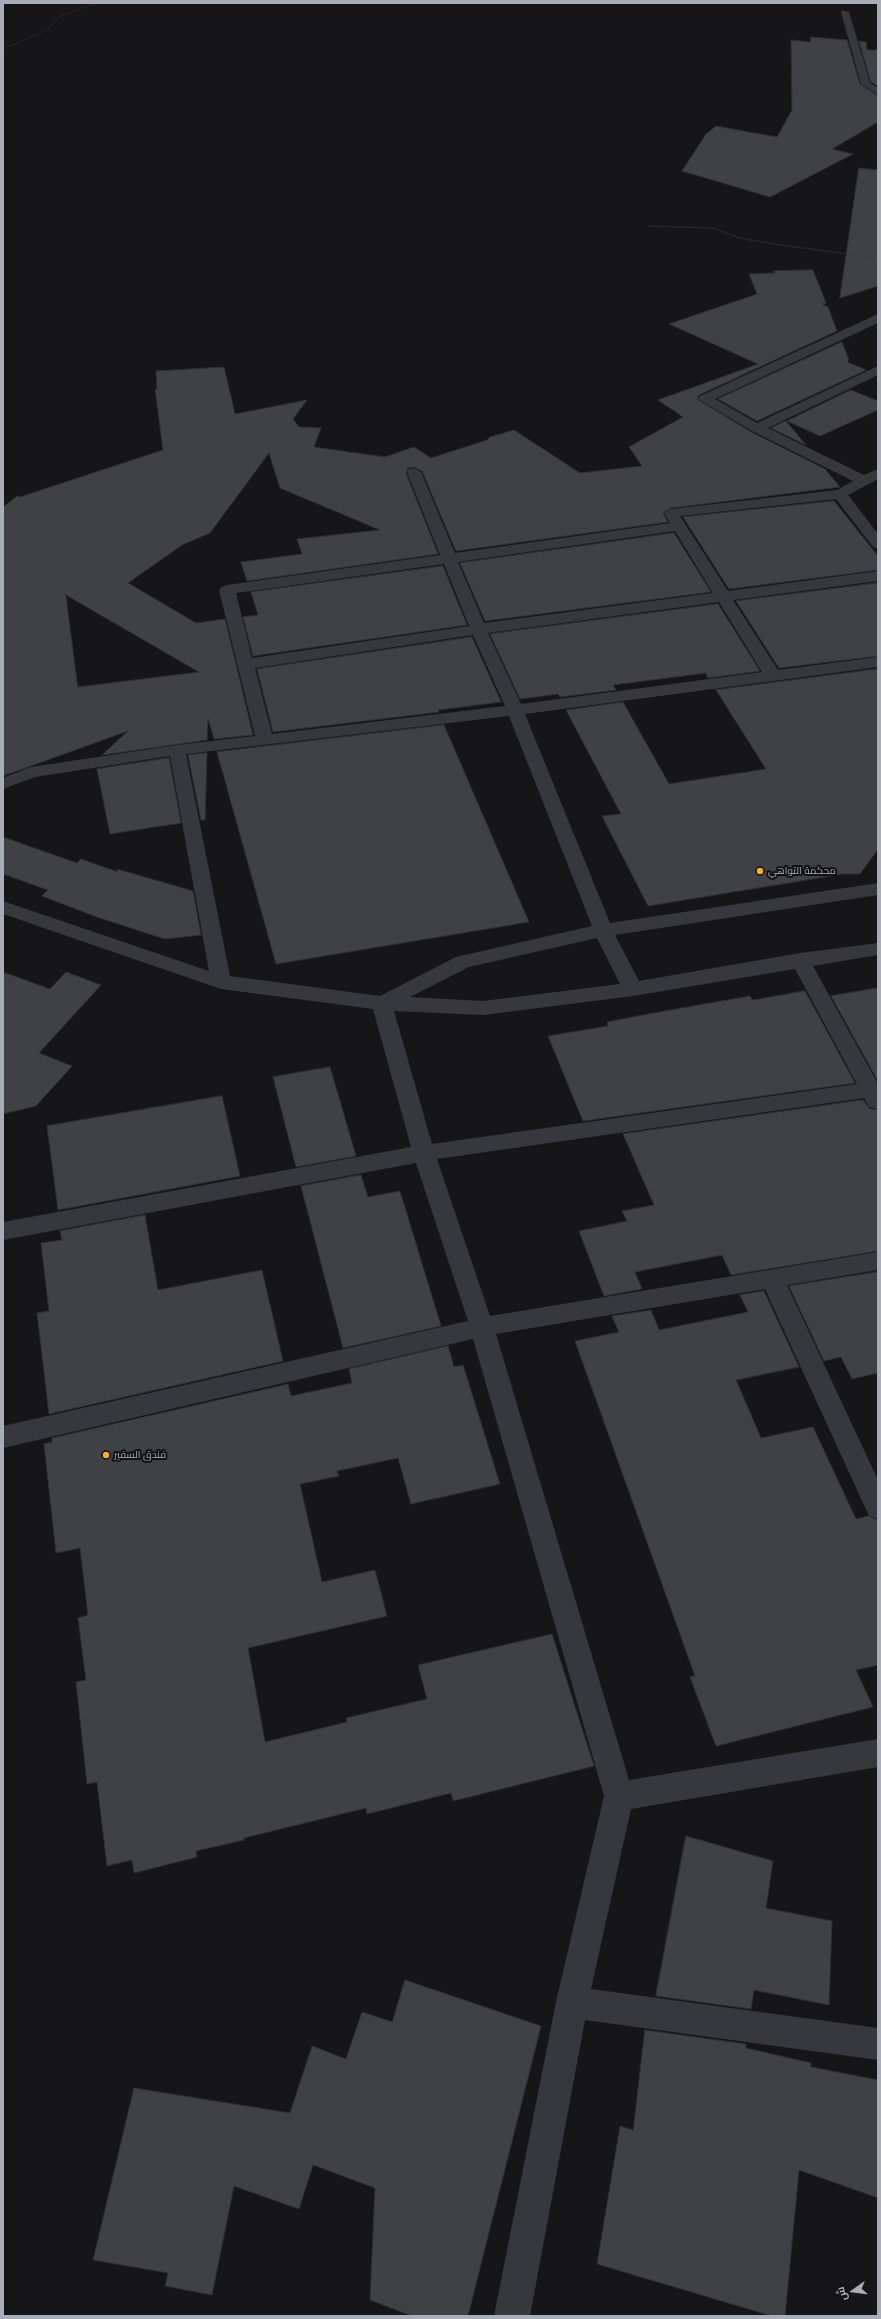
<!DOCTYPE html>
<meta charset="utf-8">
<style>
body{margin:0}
#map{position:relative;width:881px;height:2319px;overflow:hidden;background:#161618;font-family:"PT Sans",Cairo,sans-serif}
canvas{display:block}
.frame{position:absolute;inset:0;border:4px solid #a8adb8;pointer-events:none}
.north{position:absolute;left:833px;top:2271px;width:40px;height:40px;-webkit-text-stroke:3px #111113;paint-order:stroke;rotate:256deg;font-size:11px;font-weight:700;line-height:16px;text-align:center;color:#a8adb8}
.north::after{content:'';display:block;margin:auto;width:14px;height:18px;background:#a8adb8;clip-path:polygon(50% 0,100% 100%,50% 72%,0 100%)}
</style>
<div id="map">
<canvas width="881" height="2319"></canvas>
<div class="frame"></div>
<div class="north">ش</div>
</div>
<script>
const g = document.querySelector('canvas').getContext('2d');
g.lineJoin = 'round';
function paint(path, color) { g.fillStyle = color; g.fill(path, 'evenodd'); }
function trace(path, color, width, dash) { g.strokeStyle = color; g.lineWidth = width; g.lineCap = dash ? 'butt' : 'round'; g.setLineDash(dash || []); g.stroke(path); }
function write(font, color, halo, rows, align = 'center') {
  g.font = font + ' "PT Sans",Cairo,sans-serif'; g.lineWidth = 4; g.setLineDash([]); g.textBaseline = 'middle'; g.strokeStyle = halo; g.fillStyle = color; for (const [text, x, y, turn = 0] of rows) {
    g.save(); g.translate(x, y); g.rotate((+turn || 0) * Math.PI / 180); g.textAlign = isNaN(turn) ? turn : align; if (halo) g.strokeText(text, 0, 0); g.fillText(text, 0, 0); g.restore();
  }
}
const building = new Path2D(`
 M 811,37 L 847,40 L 860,84 L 878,96 L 878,122 L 832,149 L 853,154 L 770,197 L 682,171 L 706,134 L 716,126 L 777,137 L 792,110 L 791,40 L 810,42 Z
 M 859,41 L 866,42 L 867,50 L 878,50 L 878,86 L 871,82 Z
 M 859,168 L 878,170 L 878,286 L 840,298 Z
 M 813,270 L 826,303 L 822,304 L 828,307 L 837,331 L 699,395 L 697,399 L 751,432 L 825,469 L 840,487 L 671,508 L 663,513 L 668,522 L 456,551 L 422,471 L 414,467 L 408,468 L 406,473 L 438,554 L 247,581 L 241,562 L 302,554 L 297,539 L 380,530 L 280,488 L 269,453 L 210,533 L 182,545 L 128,583 L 196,623 L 225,619 L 253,735 L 214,739 L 208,718 L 207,740 L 102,755 L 128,731 L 3,776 L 3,507 L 17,496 L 20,497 L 163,450 L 155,389 L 157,389 L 156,371 L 224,367 L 235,414 L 307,400 L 293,419 L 299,427 L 321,428 L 314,447 L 385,457 L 414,447 L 431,458 L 487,440 L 490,437 L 514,430 L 580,473 L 642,466 L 629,447 L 683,417 L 658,400 L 758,364 L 669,324 L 757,294 L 749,274 L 775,273 L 774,271 ZM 66,595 L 199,672 L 78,687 Z
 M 842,342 L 849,360 L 847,362 L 866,370 L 757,421 L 718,399 Z
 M 851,390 L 878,401 L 878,410 L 820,436 L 787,421 Z
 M 786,421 L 806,445 L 771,428 Z
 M 834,501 L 878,556 L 878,570 L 729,589 L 683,517 Z
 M 674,533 L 711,592 L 485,621 L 460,563 Z
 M 443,566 L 467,625 L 253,656 L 243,617 L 258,615 L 251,592 Z
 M 878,583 L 878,656 L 779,668 L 736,601 Z
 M 718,604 L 760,671 L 708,678 L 706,673 L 613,685 L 616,690 L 560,697 L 558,694 L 520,699 L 490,634 Z
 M 472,637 L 501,702 L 438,710 L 439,712 L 273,732 L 257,669 Z
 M 878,669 L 878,849 L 860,874 L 843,874 L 648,906 L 602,816 L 621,814 L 566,710 L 623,702 L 669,784 L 766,769 L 716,690 Z
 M 444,725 L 529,922 L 276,964 L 217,752 Z
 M 207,753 L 205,820 L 201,820 L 188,755 Z
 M 169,758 L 181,823 L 110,834 L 97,769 Z
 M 3,837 L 77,863 L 81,859 L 118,872 L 117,869 L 193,891 L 201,935 L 165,939 L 97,917 L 42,896 L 48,890 L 3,874 Z
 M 3,972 L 50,989 L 66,972 L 101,985 L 39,1053 L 72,1066 L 36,1106 L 3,1114 Z
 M 878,988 L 878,1081 L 831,996 Z
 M 805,991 L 855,1083 L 583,1121 L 548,1036 L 608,1026 L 607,1022 L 653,1013 L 750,996 L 752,1000 Z
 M 330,1067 L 356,1156 L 296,1167 L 273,1077 Z
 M 222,1096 L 240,1176 L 58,1210 L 47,1126 Z
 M 863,1100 L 869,1108 L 878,1110 L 878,1251 L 731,1275 L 722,1255 L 635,1272 L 642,1289 L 604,1296 L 579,1231 L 627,1221 L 622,1211 L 654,1205 L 623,1134 Z
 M 361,1175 L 368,1197 L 400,1191 L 441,1326 L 343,1348 L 301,1186 Z
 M 145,1215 L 158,1290 L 262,1270 L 283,1361 L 49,1414 L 37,1313 L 49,1311 L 41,1243 L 62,1240 L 60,1231 Z
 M 878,1272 L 878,1373 L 852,1379 L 841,1357 L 824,1361 L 789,1286 Z
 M 764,1291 L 799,1367 L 736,1380 L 761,1438 L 813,1427 L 856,1519 L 868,1516 L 878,1520 L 878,1665 L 856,1670 L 873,1707 L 716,1746 L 690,1677 L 695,1676 L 575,1341 L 619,1332 L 612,1316 L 651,1310 L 659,1330 L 748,1312 L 740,1295 Z
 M 448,1346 L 454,1367 L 463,1365 L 500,1484 L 411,1504 L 398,1458 L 337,1471 L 339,1476 L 300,1484 L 322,1582 L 375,1570 L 387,1616 L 248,1648 L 265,1742 L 347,1722 L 346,1718 L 427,1699 L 418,1665 L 552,1634 L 594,1766 L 453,1801 L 451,1793 L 367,1814 L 366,1808 L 244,1838 L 244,1840 L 196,1851 L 197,1857 L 134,1873 L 132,1860 L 107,1866 L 97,1782 L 87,1784 L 76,1682 L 86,1680 L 78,1618 L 88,1615 L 80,1548 L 56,1553 L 44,1444 L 52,1442 L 52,1438 L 288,1384 L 291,1396 L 352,1383 L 349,1369 Z
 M 686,1836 L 773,1861 L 766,1908 L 832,1921 L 829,2005 L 754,1990 L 751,2009 L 656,1996 Z
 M 405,1980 L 541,2026 L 468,2316 L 412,2316 L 370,2300 L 375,2188 L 313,2165 L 299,2209 L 234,2186 L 212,2295 L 165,2286 L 168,2273 L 93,2260 L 134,2088 L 290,2113 L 312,2046 L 346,2059 L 362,2012 L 392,2022 Z
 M 645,2030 L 746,2044 L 746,2048 L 811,2063 L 811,2067 L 878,2080 L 878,2198 L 799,2170 L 785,2316 L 772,2316 L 597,2264 L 620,2126 L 633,2130 Z`);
paint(building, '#404145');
trace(building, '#303034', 1);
trace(new Path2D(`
 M 3,49 L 47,30 L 59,17 L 96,3`), '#3d3f44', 1, [1, 1.5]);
trace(new Path2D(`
 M 648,226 L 712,228 L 740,238 L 773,244 L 878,258`), '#3d3f44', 1.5, [1, 1.5]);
paint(new Path2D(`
 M 842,10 L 849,12 L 870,83 L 878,88 L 878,95 L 861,84 L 841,12 Z
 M 878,314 L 878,323 L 715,399 L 757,423 L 878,366 L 878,375 L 768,428 L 864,475 L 878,469 L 878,479 L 848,495 L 878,534 L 878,548 L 873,547 L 836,499 L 680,516 L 728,591 L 878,571 L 878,581 L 733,600 L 778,670 L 878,657 L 878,667 L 525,714 L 610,923 L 878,883 L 878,895 L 615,935 L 639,981 L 800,953 L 878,943 L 878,955 L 813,966 L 878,1084 L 878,1109 L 869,1107 L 864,1098 L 437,1159 L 490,1316 L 878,1252 L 878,1270 L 787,1285 L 878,1480 L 878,1519 L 869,1516 L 765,1289 L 496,1334 L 629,1780 L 878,1739 L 878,1767 L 631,1809 L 591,1989 L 878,2028 L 878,2060 L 585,2020 L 530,2316 L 494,2316 L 556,2002 L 604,1796 L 473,1339 L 3,1448 L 3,1426 L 468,1321 L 416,1163 L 3,1240 L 3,1222 L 411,1147 L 373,1009 L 221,989 L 3,914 L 3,901 L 209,971 L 170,756 L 35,777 L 3,789 L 3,778 L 31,767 L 177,745 L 255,736 L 219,590 L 222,587 L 227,585 L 440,555 L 407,472 L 409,469 L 414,468 L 421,472 L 455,553 L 670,523 L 664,513 L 671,509 L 837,490 L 853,481 L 752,431 L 698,399 L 700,396 ZM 675,531 L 713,593 L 484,623 L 458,562 ZM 444,564 L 469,626 L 252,658 L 236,593 ZM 719,602 L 762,672 L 521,704 L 488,633 ZM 473,635 L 505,706 L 272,734 L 255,668 ZM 509,716 L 592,926 L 456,957 L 380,996 L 230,976 L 186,754 ZM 597,938 L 620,984 L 483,1001 L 410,997 L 469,967 ZM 795,969 L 857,1084 L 432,1144 L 394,1011 L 483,1015 L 633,996 Z`), '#37383d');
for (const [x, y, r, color] of [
 [760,871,4,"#f2b134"],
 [106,1455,4,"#f2b134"]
]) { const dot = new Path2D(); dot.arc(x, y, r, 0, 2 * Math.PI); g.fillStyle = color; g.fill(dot); trace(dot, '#111113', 1.5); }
write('10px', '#a8adb8', '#111113', [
 ["محكمة التواهي",768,871],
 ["فندق السفير",114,1455]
], 'left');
</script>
